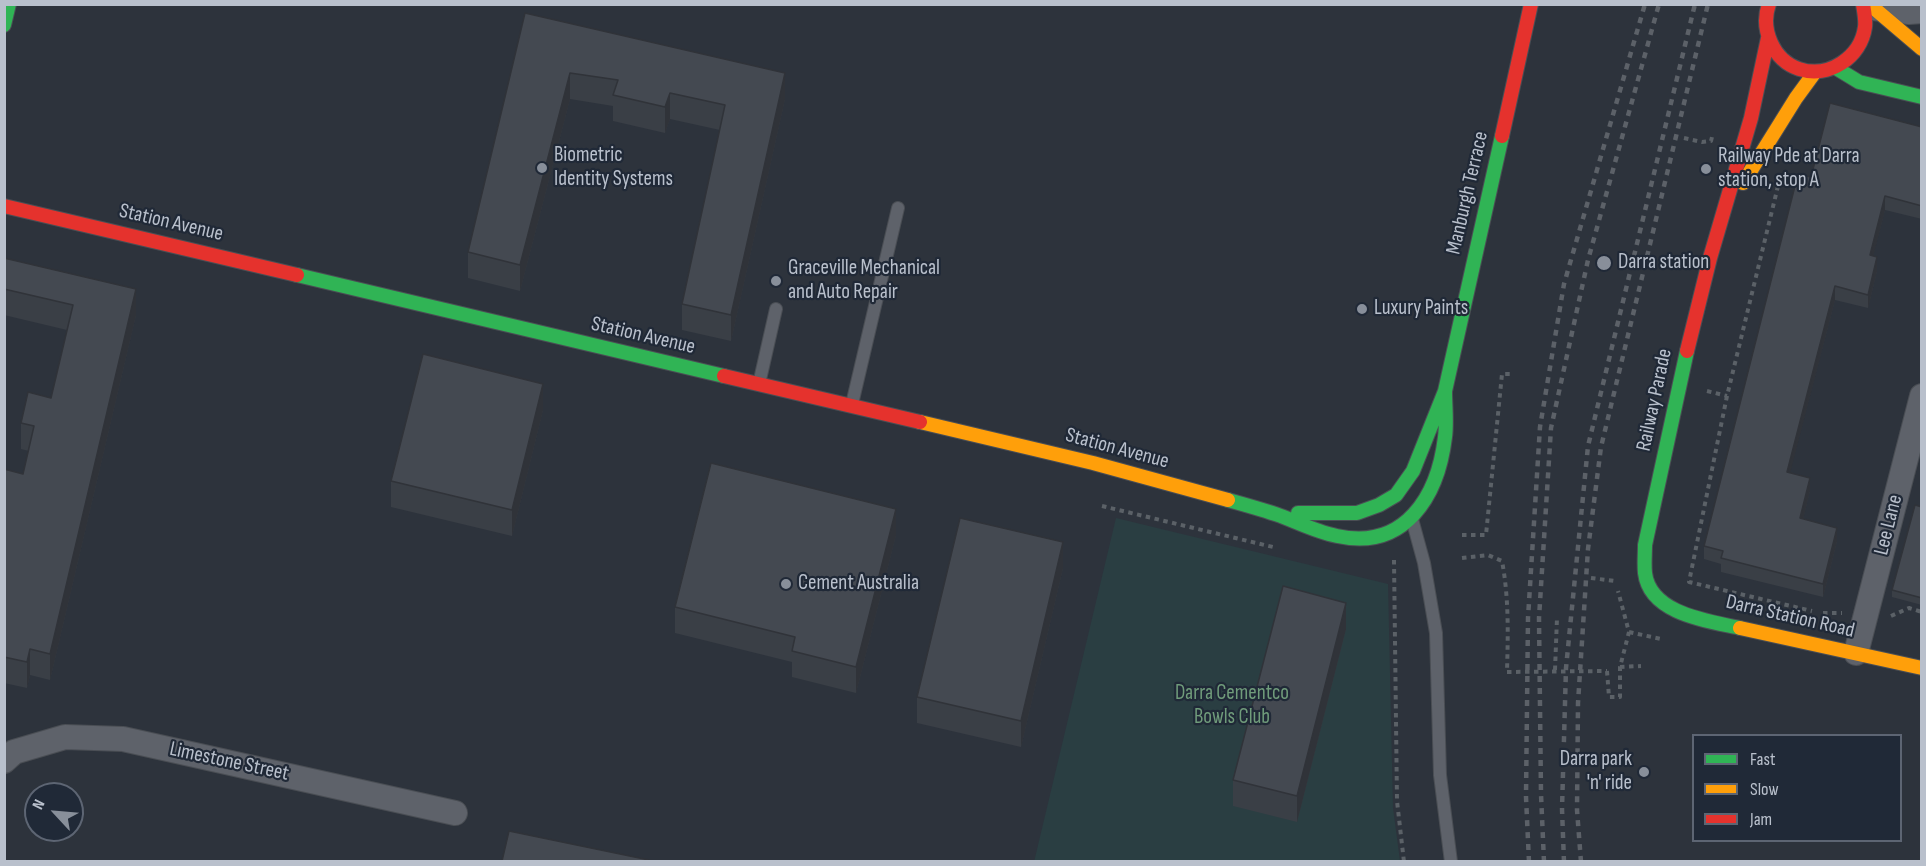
<!DOCTYPE html>
<style>
body{margin:0}
#map{position:relative;width:1926px;height:866px;overflow:hidden;background:#2d333c;font-family:"Sofia Sans Condensed",sans-serif}
canvas{display:block}
.frame{position:absolute;inset:0;border:6px solid #b9c0cc;pointer-events:none}
.legend{position:absolute;left:1692px;top:734px;width:210px;height:108px;box-sizing:border-box;background:#202937;border:2px solid #5d6573;margin:0;padding:8px 10px;list-style:none;font-size:18px;color:#b9c0cc}
.legend li{display:flex;align-items:center;gap:12px;height:30px}
.legend b{width:30px;border:2px solid #5d6573}
.north{position:absolute;left:24px;top:782px;width:60px;height:60px;box-sizing:border-box;background:#202937;border:2px solid #5d6573;border-radius:50%;rotate:296deg;font-size:16px;font-weight:700;line-height:24px;text-align:center;color:#b9c0cc}
.north::after{content:'';display:block;margin:auto;width:21px;height:27px;background:#888f9a;clip-path:polygon(50% 0,100% 100%,50% 72%,0 100%)}
</style>
<div id="map">
<canvas width="1926" height="866"></canvas>
<div class="frame"></div>
<ul class="legend">
<li><b style="height:8px;background:#30b455"></b>Fast</li>
<li><b style="height:8px;background:#ff9f0a"></b>Slow</li>
<li><b style="height:8px;background:#e5322d"></b>Jam</li>
</ul>
<div class="north">N</div>
</div>
<script>
const g = document.querySelector('canvas').getContext('2d');
g.lineJoin = 'round';
function paint(path, color) { g.fillStyle = color; g.fill(path, 'evenodd'); }
function trace(path, color, width, dash) { g.strokeStyle = color; g.lineWidth = width; g.lineCap = dash ? 'butt' : 'round'; g.setLineDash(dash || []); g.stroke(path); }
function write(font, color, halo, rows, align = 'center') {
  g.font = font + ' "Sofia Sans Condensed",sans-serif'; g.lineWidth = 4.5; g.setLineDash([]); g.textBaseline = 'middle'; g.strokeStyle = halo; g.fillStyle = color; for (const [text, x, y, turn = 0] of rows) {
    g.save(); g.translate(x, y); g.rotate((+turn || 0) * Math.PI / 180); g.textAlign = isNaN(turn) ? turn : align; if (halo) g.strokeText(text, 0, 0); g.fillText(text, 0, 0); g.restore();
  }
}
paint(new Path2D(`
 M 1116,518 L 1388,584 L 1393,808 L 1400,861 L 1034,862 Z`), '#2a3e42');
const lane = new Path2D(`
 M 759,384 L 776,309
 M 852,404 L 898,208
 M 1412,519 L 1424,563 L 1436,633 L 1440,775 L 1451,862`);
const street = new Path2D(`
 M 1873,8 L 1909,12 L 1922,11
 M 1856,653 L 1922,396
 M 4,761 L 14,752 L 65,737 L 123,739 L 455,813`);
const fast = new Path2D(`
 M 4,25 L 9,4
 M 1836,68 L 1859,82 L 1922,97
 M 297,275 L 724,376
 M 1687,351 L 1645,545 C 1645,554 1644,564 1645,573 C 1650,614 1708,621 1740,628
 M 1228,500 C 1246,505 1264,510 1281,516 C 1299,523 1317,532 1337,536 C 1405,551 1438,496 1445,437 C 1447,422 1445,406 1445,391
 M 1298,513 L 1357,513 L 1379,505 L 1396,495 L 1413,471 L 1445,391 L 1502,136`);
const slow = new Path2D(`
 M 1869,4 L 1922,49
 M 1743,183 L 1796,98 L 1815,72
 M 920,422 L 1093,463 L 1228,500
 M 1740,628 L 1922,668`);
const jam = new Path2D(`
 M 1769,4 C 1760,29 1773,60 1799,69 C 1829,79 1861,57 1865,27 C 1866,20 1864,11 1863,4
 M 1502,136 L 1531,4
 M 4,206 L 297,275
 M 1687,351 L 1710,258 L 1751,118 L 1768,38
 M 724,376 L 920,422`);
trace(lane, '#4a4e54', 14);
trace(street, '#4a4e54', 26);
trace(fast, '#4a4e54', 16);
trace(slow, '#4a4e54', 16);
trace(jam, '#4a4e54', 16);
trace(new Path2D(`
 M 1684,138 L 1702,142 L 1711,141 L 1712,137
 M 1778,186 L 1727,396 L 1689,582 L 1812,611
 M 1707,391 L 1727,396
 M 1102,506 L 1273,547
 M 1462,535 L 1486,535 L 1502,374 L 1510,374
 M 1462,558 L 1488,555 L 1502,561 C 1509,598 1508,634 1507,672
 M 1394,560 L 1397,801 L 1404,862
 M 1591,578 L 1615,581
 M 1823,613 L 1842,613
 M 1891,616 L 1909,608 L 1922,612
 M 1629,632 L 1661,639
 M 1620,667 L 1641,666
 M 1555,670 L 1557,618
 M 1607,671 L 1609,697 L 1620,697 L 1620,667 L 1629,632 L 1618,591`), '#5b6167', 4, [4.5, 4.5]);
trace(lane, '#5e626a', 12);
trace(street, '#5e626a', 24);
trace(fast, '#30b455', 14);
trace(slow, '#ff9f0a', 14);
trace(jam, '#e5322d', 14);
trace(new Path2D(`
 M 1529,862 L 1526,797 L 1528,618 L 1540,427 L 1564,284 L 1645,4
 M 1544,862 L 1541,794 L 1539,618 L 1551,428 L 1588,260 L 1659,4
 M 1564,862 L 1562,809 L 1566,668 L 1588,446 L 1695,4
 M 1581,862 L 1577,810 L 1578,703 L 1588,549 L 1601,447 L 1708,4`), '#5c6168', 4.5, [6, 6]);
trace(new Path2D(`
 M 1507,672 L 1607,671`), '#5b6167', 4, [4.5, 4.5]);
paint(new Path2D(`
 M 525,13 L 785,99 L 731,341 L 682,330 L 682,304 L 720,130 L 670,119 L 665,133 L 613,121 L 613,106 L 570,99 L 520,291 L 468,278 L 468,252 Z
 M 1922,127 L 1922,219 L 1885,210 L 1873,256 L 1877,271 L 1868,308 L 1835,300 L 1790,472 L 1810,491 L 1803,519 L 1837,541 L 1823,597 L 1721,572 L 1721,564 L 1704,559 L 1704,546 L 1811,177 Z
 M 4,258 L 136,315 L 50,680 L 30,675 L 27,688 L 4,683 L 4,469 L 23,474 L 29,451 L 21,449 L 21,423 L 51,398 L 67,330 L 4,315 Z
 M 543,410 L 512,536 L 391,507 L 391,481 Z
 M 1922,507 L 1922,605 L 1892,597 L 1892,590 Z
 M 896,535 L 856,693 L 792,677 L 792,662 L 675,633 L 675,607 Z
 M 1063,568 L 1021,747 L 917,723 L 917,697 Z
 M 1346,629 L 1297,822 L 1233,806 L 1233,780 Z`), '#3a3f46');
paint(new Path2D(`
 M 570,73 L 570,99 L 520,291 L 520,265 Z
 M 785,73 L 785,99 L 731,341 L 731,315 Z
 M 670,93 L 670,119 L 665,133 L 665,107 Z
 M 1885,196 L 1885,210 L 1870,269 L 1870,255 Z
 M 1877,257 L 1877,271 L 1868,308 L 1868,295 Z
 M 1835,286 L 1835,300 L 1787,485 L 1787,472 Z
 M 136,289 L 136,315 L 50,680 L 50,654 Z
 M 543,384 L 543,410 L 512,536 L 512,510 Z
 M 1810,478 L 1810,491 L 1800,532 L 1800,518 Z
 M 896,509 L 896,535 L 856,693 L 856,667 Z
 M 1837,528 L 1837,541 L 1823,597 L 1823,584 Z
 M 1063,542 L 1063,568 L 1021,747 L 1021,721 Z
 M 1346,603 L 1346,629 L 1297,822 L 1297,796 Z
 M 30,649 L 30,675 L 27,688 L 27,662 Z`), '#303339');
const building = new Path2D(`
 M 525,13 L 785,73 L 731,315 L 682,304 L 725,105 L 670,93 L 665,107 L 613,95 L 618,80 L 570,73 L 520,265 L 468,252 Z
 M 1830,103 L 1922,127 L 1922,206 L 1885,196 L 1870,255 L 1877,257 L 1868,295 L 1835,286 L 1787,472 L 1810,478 L 1800,518 L 1837,528 L 1823,584 L 1721,558 L 1723,551 L 1704,546 L 1798,174 L 1811,177 Z
 M 4,258 L 136,289 L 50,654 L 30,649 L 27,662 L 4,657 L 4,469 L 23,474 L 34,426 L 21,423 L 28,392 L 51,398 L 73,305 L 4,289 Z
 M 423,354 L 543,384 L 512,510 L 391,481 Z
 M 711,463 L 896,509 L 856,667 L 792,651 L 795,637 L 675,607 Z
 M 1915,505 L 1922,507 L 1922,598 L 1892,590 Z
 M 960,518 L 1063,542 L 1021,721 L 917,697 Z
 M 1283,586 L 1346,603 L 1297,796 L 1233,780 Z
 M 509,831 L 649,860 L 649,861 L 502,861 Z`);
paint(building, '#444951');
trace(building, '#303339', 1.5);
for (const [x, y, r, color] of [
 [542,168,6,"#888f9a"],
 [1706,169,6,"#888f9a"],
 [1604,263,8,"#888f9a"],
 [776,281,6,"#888f9a"],
 [1362,309,6,"#888f9a"],
 [786,584,6,"#888f9a"],
 [1644,772,6,"#888f9a"]
]) { const dot = new Path2D(); dot.arc(x, y, r, 0, 2 * Math.PI); g.fillStyle = color; g.fill(dot); trace(dot, '#202937', 2); }
write('21px', '#b9c0cc', '#202937', [
 ["Biometric",554,156],
 ["Identity Systems",554,180],
 ["Railway Pde at Darra",1718,157],
 ["station, stop A",1718,181],
 ["Darra station",1618,263],
 ["Graceville Mechanical",788,269],
 ["and Auto Repair",788,293],
 ["Luxury Paints",1374,309],
 ["Cement Australia",798,584],
 ["Darra park",1632,760,"right"],
 ["'n' ride",1632,784,"right"]
], 'left');
write('21px', '#b9c0cc', '#202937', [
 ["Manburgh Terrace",1468,193,-77],
 ["Station Avenue",171,223,13],
 ["Station Avenue",643,336,13],
 ["Railway Parade",1655,400,-78],
 ["Station Avenue",1117,449,15],
 ["Lee Lane",1889,525,-76],
 ["Darra Station Road",1790,617,13],
 ["Limestone Street",229,762,12]
]);
write('21px', '#709c7b', '#202937', [
 ["Darra Cementco",1232,694],
 ["Bowls Club",1232,718]
]);
</script>
